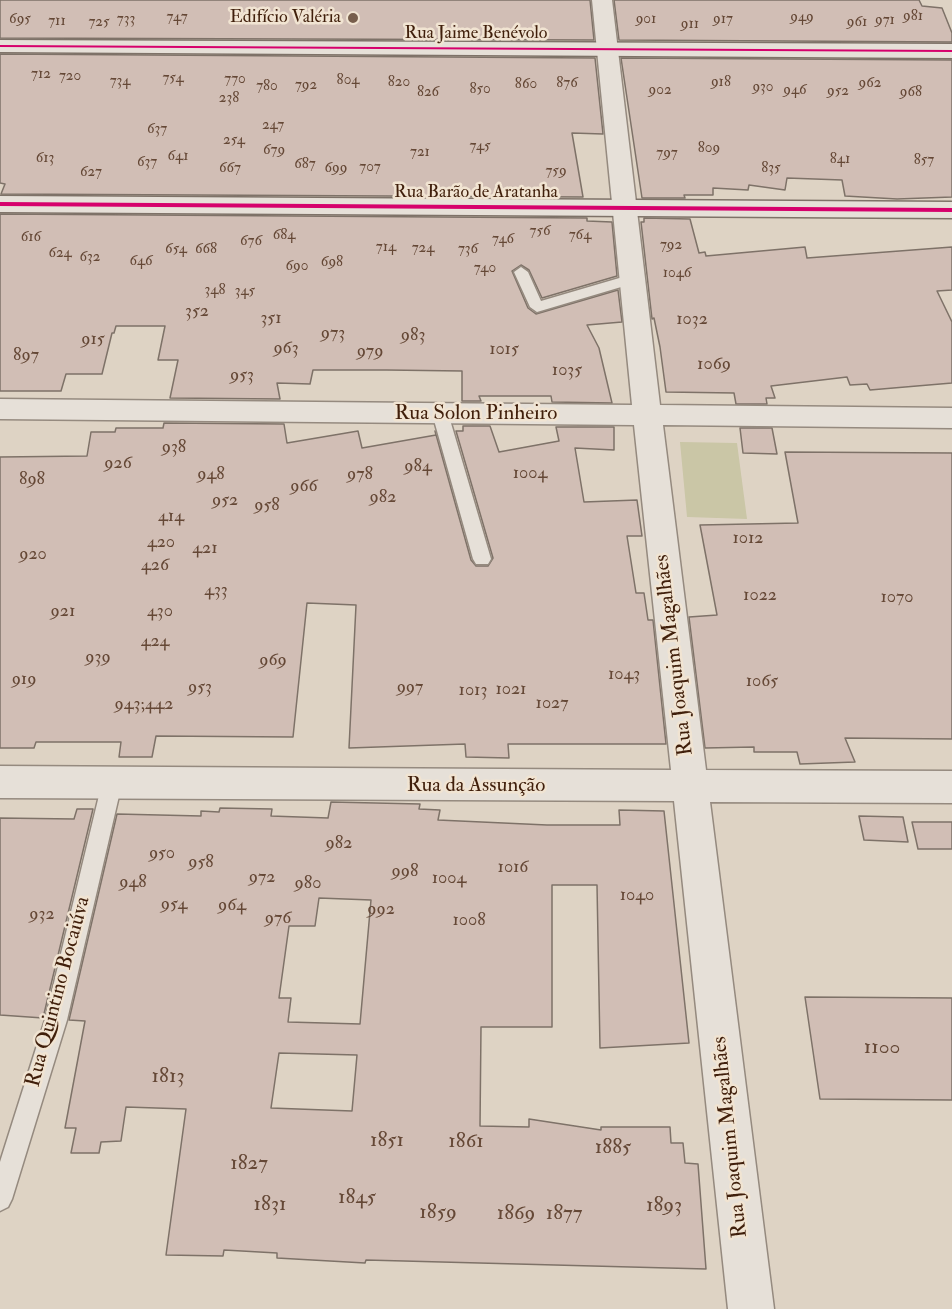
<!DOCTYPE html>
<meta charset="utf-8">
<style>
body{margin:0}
canvas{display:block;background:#ded3c4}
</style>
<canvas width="952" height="1309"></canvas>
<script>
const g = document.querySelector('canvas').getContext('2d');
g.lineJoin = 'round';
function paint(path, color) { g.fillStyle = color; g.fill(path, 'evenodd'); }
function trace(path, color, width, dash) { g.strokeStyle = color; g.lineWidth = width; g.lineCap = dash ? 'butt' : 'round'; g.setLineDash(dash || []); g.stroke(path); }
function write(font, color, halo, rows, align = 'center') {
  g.font = font + ' "IM FELL Double Pica",serif'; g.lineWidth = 5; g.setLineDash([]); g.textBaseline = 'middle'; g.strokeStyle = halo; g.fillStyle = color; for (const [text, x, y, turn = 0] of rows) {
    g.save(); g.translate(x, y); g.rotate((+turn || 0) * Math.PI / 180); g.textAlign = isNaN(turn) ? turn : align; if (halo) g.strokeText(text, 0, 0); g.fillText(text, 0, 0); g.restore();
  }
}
paint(new Path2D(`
 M 680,442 L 737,443 L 747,519 L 687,517 Z`), '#cac6a6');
const building = new Path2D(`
 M 0,0 L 590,0 L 594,40 L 0,38 Z
 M 614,0 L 919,0 L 922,6 L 942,8 L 952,33 L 952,42 L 619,40 Z
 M 0,54 L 595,58 L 603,134 L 572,133 L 583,197 L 1,194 L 5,184 L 0,183 Z
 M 621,58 L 952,60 L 952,197 L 897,199 L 845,196 L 842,180 L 787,178 L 785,190 L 749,185 L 748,190 L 713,188 L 713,195 L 684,195 L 685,198 L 642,198 Z
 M 0,214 L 587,218 L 587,221 L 612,222 L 617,276 L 542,298 L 529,270 L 521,265 L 512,271 L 528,308 L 536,314 L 618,290 L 622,322 L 587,325 L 599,348 L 612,403 L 552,402 L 551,396 L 479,396 L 481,401 L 462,401 L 462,371 L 387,370 L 313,370 L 310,384 L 277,383 L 280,399 L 170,398 L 178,360 L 158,360 L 165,326 L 116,326 L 114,333 L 112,333 L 102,374 L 66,374 L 61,391 L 0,391 Z
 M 644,218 L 690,219 L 699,253 L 705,252 L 706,256 L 805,247 L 807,258 L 952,247 L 952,290 L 937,291 L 952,322 L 952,383 L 870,390 L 867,384 L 850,385 L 847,377 L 771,386 L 775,398 L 766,398 L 767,404 L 736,404 L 734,393 L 666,392 L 660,347 L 654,318 L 652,319 L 641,222 L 644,222 Z
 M 164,423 L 284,424 L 287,443 L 358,431 L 362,448 L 436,435 L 435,431 L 471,560 L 476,566 L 488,566 L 493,558 L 456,431 L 463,431 L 463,426 L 490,426 L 499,452 L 559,441 L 556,427 L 614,427 L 614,450 L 575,448 L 584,502 L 637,500 L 642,536 L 627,536 L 636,593 L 644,593 L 648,620 L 653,620 L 666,744 L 508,744 L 509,758 L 466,757 L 465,744 L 349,748 L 356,605 L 307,603 L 293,737 L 156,736 L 152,757 L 119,757 L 121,742 L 36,742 L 34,748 L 0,748 L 0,457 L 87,456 L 91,432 L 115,432 L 116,428 L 163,428 Z
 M 740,428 L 772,428 L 777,454 L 743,453 Z
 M 785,452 L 952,453 L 952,739 L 845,738 L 855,762 L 800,764 L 797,752 L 754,752 L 754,747 L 705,748 L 689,617 L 717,615 L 700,525 L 798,523 Z
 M 331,802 L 420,804 L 419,809 L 440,810 L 438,820 L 547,825 L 620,825 L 619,810 L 664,811 L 689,1043 L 600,1048 L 597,885 L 552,885 L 552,1027 L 481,1027 L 480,1126 L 529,1127 L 529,1119 L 601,1130 L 601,1127 L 670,1127 L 671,1143 L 683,1143 L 685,1163 L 698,1164 L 706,1269 L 366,1260 L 365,1263 L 277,1258 L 277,1253 L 224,1250 L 223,1256 L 166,1255 L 186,1109 L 126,1107 L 121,1141 L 101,1142 L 99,1153 L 71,1153 L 76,1128 L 65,1128 L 85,1021 L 69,1020 L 117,814 L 201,816 L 201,811 L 219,812 L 220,808 L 272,809 L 271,816 L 328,818 ZM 319,898 L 371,900 L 360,1024 L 288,1022 L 291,998 L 279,998 L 289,926 L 315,926 ZM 279,1053 L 357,1055 L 352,1111 L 271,1108 Z
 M 77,809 L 93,809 L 43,1018 L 0,1015 L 0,818 L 74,819 Z
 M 859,816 L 903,817 L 908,842 L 864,840 Z
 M 912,822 L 952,822 L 952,849 L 918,849 Z
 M 805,997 L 952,998 L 952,1100 L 820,1099 Z`);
paint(building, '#d1beb5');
trace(building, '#7e7268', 1.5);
const lane = new Path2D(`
 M 521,267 L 528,272 L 541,301 L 633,274 L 640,279 L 638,282 L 537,312 L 530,307 L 514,272 Z
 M 440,407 L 448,413 L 491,559 L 488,564 L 476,564 L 473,559 L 432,413 Z
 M 112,774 L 119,777 L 122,783 L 67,1020 L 12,1199 L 8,1207 L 0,1211 L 0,1162 L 45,1020 L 102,783 L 105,777 Z`);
const street = new Path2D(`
 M 592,0 L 612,0 L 660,405 L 952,408 L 952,428 L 663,425 L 706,770 L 952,771 L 952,803 L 710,802 L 774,1309 L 728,1309 L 674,801 L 0,798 L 0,766 L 671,770 L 634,425 L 0,419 L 0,399 L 632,405 Z`);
const secondary = new Path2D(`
 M 0,40 L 952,44 L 952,58 L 0,52 Z
 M 0,196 L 952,202 L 952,218 L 0,212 Z`);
trace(lane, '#958a7f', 3);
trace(street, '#958a7f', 3);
trace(secondary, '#7e7268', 3);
paint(lane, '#e6e0d8');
paint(street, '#e6e0d8');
paint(secondary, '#e6e0d8');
paint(new Path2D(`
 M 0,45 L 952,50 L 952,52 L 0,47 Z
 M 0,202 L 952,208 L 952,212 L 0,206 Z`), '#d6006c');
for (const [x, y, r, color] of [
 [353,18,6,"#775e4c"]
]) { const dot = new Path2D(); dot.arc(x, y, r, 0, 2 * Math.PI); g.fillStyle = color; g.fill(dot); trace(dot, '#f1e4d2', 2); }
write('15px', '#654836', null, [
 ["981",913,17],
 ["747",177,18],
 ["949",802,18],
 ["695",20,20],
 ["733",126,20],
 ["901",646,20],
 ["917",723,20],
 ["971",885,21],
 ["711",57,22],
 ["725",99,23],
 ["961",857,23],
 ["911",690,25],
 ["712",41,75],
 ["720",70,77],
 ["754",173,79],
 ["770",235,80],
 ["804",348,81],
 ["734",120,82],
 ["820",399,83],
 ["918",721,83],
 ["876",567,84],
 ["962",870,84],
 ["860",526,85],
 ["792",306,86],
 ["780",267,87],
 ["930",763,88],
 ["850",480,90],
 ["902",660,91],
 ["946",795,91],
 ["952",838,92],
 ["826",428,93],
 ["968",911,93],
 ["238",229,99],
 ["247",273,126],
 ["637",157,130],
 ["254",234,141],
 ["745",480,147],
 ["809",709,149],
 ["679",274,151],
 ["721",420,153],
 ["797",667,154],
 ["641",178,157],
 ["613",45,159],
 ["841",840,160],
 ["857",924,161],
 ["637",147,163],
 ["687",305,165],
 ["707",370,168],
 ["667",230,169],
 ["699",336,169],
 ["835",771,169],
 ["759",556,172],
 ["627",91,173],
 ["756",540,232],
 ["684",284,236],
 ["764",580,236],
 ["616",31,238],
 ["746",503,240],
 ["676",251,242],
 ["792",671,246],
 ["714",386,248],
 ["724",423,249],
 ["654",176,250],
 ["668",206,250],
 ["736",468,250],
 ["624",60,254],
 ["632",90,258],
 ["646",141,262],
 ["698",332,263],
 ["690",297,267],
 ["740",485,269],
 ["1046",677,274],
 ["348",215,291],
 ["345",245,292]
]);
write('18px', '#401f0b', '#f1e4d2', [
 ["Edifício Valéria",341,18]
], 'right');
write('18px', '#401f0b', '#f1e4d2', [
 ["Rua Jaime Benévolo",476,34],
 ["Rua Barão de Aratanha",476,193]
]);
write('18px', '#654836', null, [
 ["352",197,312],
 ["351",271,319],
 ["1032",692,320],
 ["973",333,334],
 ["983",413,336],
 ["915",93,340],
 ["963",286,349],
 ["1015",504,350],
 ["979",370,352],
 ["897",26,356],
 ["1069",714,365],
 ["1035",567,371],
 ["953",242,376],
 ["938",174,448],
 ["926",118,464],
 ["984",418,467],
 ["1004",530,474],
 ["948",211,475],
 ["978",360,475],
 ["898",32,480],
 ["966",304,487],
 ["982",383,498],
 ["952",225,501],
 ["958",267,506],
 ["414",171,517],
 ["1012",748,539],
 ["420",161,543],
 ["421",205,549],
 ["920",33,555],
 ["426",155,566],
 ["433",216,591],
 ["1022",760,596],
 ["1070",897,598],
 ["921",63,612],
 ["430",160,612],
 ["424",155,642],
 ["939",98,658],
 ["969",273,661],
 ["1043",624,675],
 ["919",24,680],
 ["1065",762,682],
 ["953",200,688],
 ["997",410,688],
 ["1021",511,690],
 ["1013",473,691],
 ["1027",552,704],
 ["943;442",144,705],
 ["982",339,844],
 ["950",162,854],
 ["958",201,863],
 ["1016",513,868],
 ["998",405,872],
 ["972",262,878],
 ["1004",449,879],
 ["948",133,883],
 ["980",308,884],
 ["1040",637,896],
 ["954",174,905],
 ["964",232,906],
 ["992",381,910],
 ["932",42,915],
 ["976",278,919],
 ["1008",469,921]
]);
write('21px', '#401f0b', '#f1e4d2', [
 ["Rua Solon Pinheiro",476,414],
 ["Rua Joaquim Magalhães",675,655,-97],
 ["Rua da Assunção",476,786],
 ["Rua Quintino Bocaiúva",59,992,-75],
 ["Rua Joaquim Magalhães",731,1137,-96]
]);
write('21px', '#654836', null, [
 ["1100",882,1048],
 ["1813",168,1077],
 ["1851",387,1141],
 ["1861",466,1142],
 ["1885",613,1148],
 ["1827",249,1164],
 ["1845",357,1198],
 ["1831",270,1205],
 ["1893",664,1206],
 ["1859",438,1213],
 ["1869",516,1214],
 ["1877",564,1214]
]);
</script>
